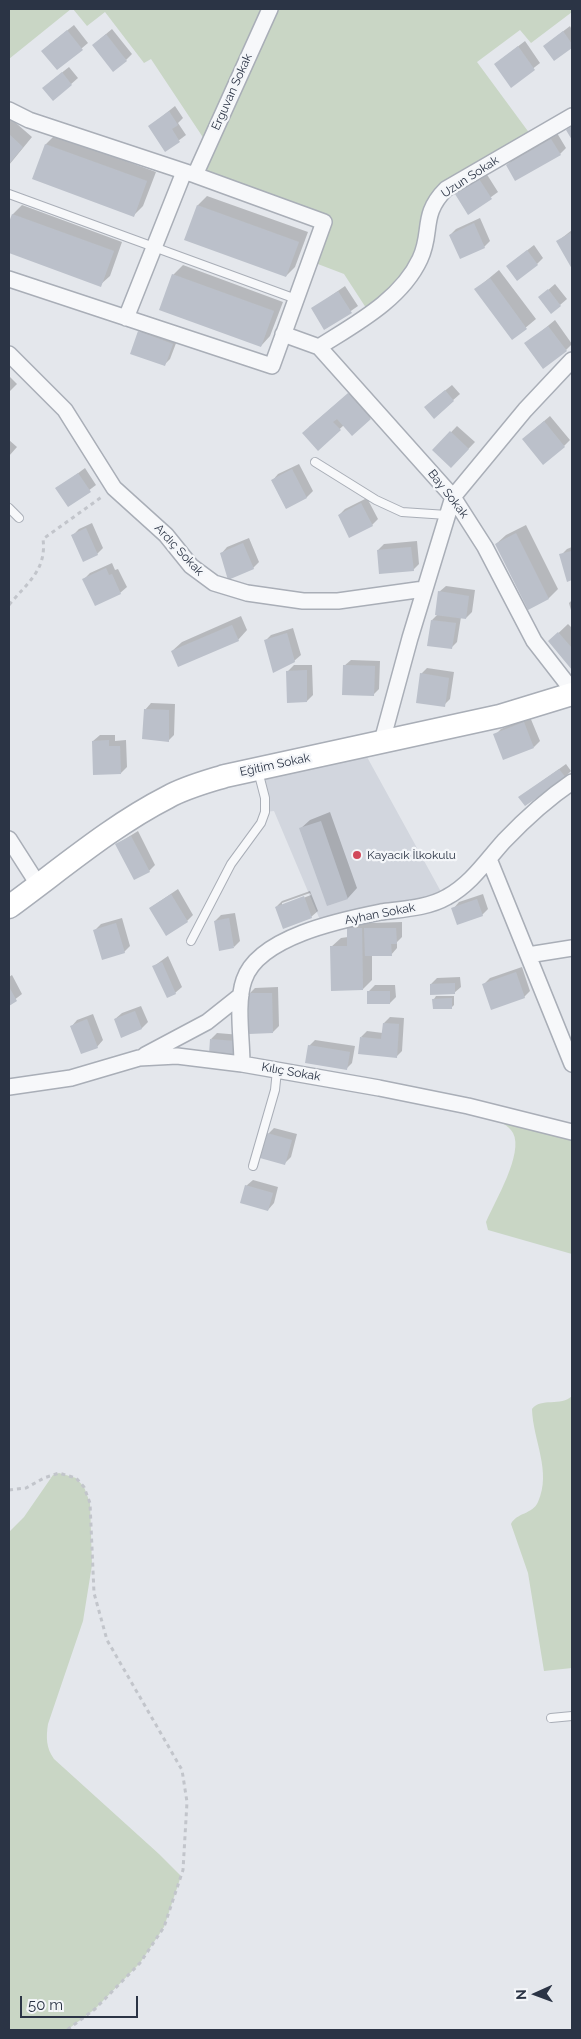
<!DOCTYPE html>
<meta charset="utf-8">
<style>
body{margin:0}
#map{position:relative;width:581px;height:2039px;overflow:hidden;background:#e4e7ec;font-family:Raleway,sans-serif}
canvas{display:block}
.frame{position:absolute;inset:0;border:10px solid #2b3445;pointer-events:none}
.north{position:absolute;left:511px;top:1969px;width:50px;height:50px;-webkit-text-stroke:4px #f4f6f9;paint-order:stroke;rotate:268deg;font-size:14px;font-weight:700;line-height:20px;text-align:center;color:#2b3445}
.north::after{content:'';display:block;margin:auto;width:18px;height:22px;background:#2b3445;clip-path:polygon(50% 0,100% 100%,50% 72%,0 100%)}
.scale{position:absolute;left:20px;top:1996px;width:118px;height:22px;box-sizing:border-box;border:2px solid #2b3445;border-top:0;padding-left:6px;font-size:15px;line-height:18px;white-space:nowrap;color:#2b3445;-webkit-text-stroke:4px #f4f6f9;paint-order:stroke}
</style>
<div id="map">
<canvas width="581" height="2039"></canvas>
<div class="frame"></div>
<div class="north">N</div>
<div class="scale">50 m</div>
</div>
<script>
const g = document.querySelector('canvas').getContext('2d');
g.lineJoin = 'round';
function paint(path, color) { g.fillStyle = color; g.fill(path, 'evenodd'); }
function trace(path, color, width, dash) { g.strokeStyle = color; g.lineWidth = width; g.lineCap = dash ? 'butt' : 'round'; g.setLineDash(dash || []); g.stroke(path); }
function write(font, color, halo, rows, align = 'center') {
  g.font = font + ' Raleway,sans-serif'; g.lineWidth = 4.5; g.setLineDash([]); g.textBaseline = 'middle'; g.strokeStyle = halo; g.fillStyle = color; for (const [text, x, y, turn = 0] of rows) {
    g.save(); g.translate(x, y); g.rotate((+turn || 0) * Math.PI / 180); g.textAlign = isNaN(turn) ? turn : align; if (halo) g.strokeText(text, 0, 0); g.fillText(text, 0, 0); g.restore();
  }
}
paint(new Path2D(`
 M 361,746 L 445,899 L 323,927 L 274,811 L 265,812 L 258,769 Z`), '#d2d6de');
paint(new Path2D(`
 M 9,9 L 71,9 L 9,59 Z
 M 73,9 L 572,9 L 572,12 L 531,43 L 520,30 L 477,62 L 533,138 L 446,189 L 420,259 L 370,314 L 344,274 L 310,261 L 324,222 L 195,175 L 208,145 L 151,59 L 144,63 L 105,12 L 87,26 Z
 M 491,1116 L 572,1132 L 572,1254 L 488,1230 L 486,1222 C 495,1201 524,1153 513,1133 C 509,1125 498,1121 491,1116 Z
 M 572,1396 L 572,1668 L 544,1671 L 528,1573 L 511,1524 C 516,1513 533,1514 538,1502 C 552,1471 533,1441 532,1409 C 541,1397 561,1407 572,1396 Z
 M 59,1473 L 76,1478 L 84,1487 L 90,1503 L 92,1565 L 83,1621 L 48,1724 C 46,1737 46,1748 54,1759 L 159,1854 L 181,1876 L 164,1927 L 140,1963 L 95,2009 L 67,2030 L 9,2030 L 9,1532 L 24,1517 L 53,1475 Z`), '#c9d6c5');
paint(new Path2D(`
 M 74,25 L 88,43 L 57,69 L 49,45 Z
 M 570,26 L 572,30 L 572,46 L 554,59 L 544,46 Z
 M 112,29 L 132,54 L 126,60 L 100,39 Z
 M 525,41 L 540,63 L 511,86 L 495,64 Z
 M 69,67 L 78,78 L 53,100 L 50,82 Z
 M 175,106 L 183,118 L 178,123 L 186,135 L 166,150 L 150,126 Z
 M 9,117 L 32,137 L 9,165 Z
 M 557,133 L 566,148 L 560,154 L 507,165 L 513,159 Z
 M 55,135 L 156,172 L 143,206 L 134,215 L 34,178 L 46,144 Z
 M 486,173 L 498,192 L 469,213 L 457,194 Z
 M 207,196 L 308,232 L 295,267 L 286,276 L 186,239 L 198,205 Z
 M 22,205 L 122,242 L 110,276 L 100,285 L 9,252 L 9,226 L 13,214 Z
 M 480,218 L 490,241 L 484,247 L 450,235 L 456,229 Z
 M 572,230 L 572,267 L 558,241 Z
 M 534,245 L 543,258 L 537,264 L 507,266 Z
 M 183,265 L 283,302 L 270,336 L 261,346 L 173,275 Z
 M 499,270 L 536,319 L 512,339 L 476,289 Z
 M 555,284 L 567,299 L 560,305 L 540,297 Z
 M 345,286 L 358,306 L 325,329 L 312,309 Z
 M 555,320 L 572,344 L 566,350 L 526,344 Z
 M 145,326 L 178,338 L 170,359 L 164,365 L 139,332 Z
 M 9,376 L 17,384 L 9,392 Z
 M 452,385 L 460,394 L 434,417 L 432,401 Z
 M 355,388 L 376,412 L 352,435 L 344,425 L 318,449 L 309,427 Z
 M 550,416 L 570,440 L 564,446 L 530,433 Z
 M 457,426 L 475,442 L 451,467 L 434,450 Z
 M 9,440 L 17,447 L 9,456 Z
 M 299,464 L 313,491 L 307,497 L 286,508 L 272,481 L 278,474 Z
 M 85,468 L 96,485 L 68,506 L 57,489 Z
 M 367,498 L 378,519 L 372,525 L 339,515 L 345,509 Z
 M 92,523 L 103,548 L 97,554 L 73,535 L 79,529 Z
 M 526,525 L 558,589 L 549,598 L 528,608 L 496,544 L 506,535 Z
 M 249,538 L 259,562 L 253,568 L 229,579 L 221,554 L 227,547 Z
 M 417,541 L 419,564 L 413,570 L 378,550 L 384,544 Z
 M 572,547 L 572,579 L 568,580 L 561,555 L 567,549 Z
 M 112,563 L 115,570 L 118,569 L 127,587 L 120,593 L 84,579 L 90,573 Z
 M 446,586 L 475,590 L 472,612 L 466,618 L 461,617 L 457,642 L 451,648 L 432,620 L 438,614 L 439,592 Z
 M 572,600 L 572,614 L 569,603 Z
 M 241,616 L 247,630 L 238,640 L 172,651 L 182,642 Z
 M 568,624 L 572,628 L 572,668 L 550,641 Z
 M 293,628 L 301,655 L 294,661 L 265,641 L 271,635 Z
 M 351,660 L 380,661 L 379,689 L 373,695 L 344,666 Z
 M 294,665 L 312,665 L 313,695 L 307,701 L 288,671 Z
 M 427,668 L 454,672 L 450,699 L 444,705 L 421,674 Z
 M 151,703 L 175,704 L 174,735 L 168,741 L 145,710 Z
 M 530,717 L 540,741 L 534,747 L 495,735 L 501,729 Z
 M 100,735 L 115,735 L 115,741 L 126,740 L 127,767 L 121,773 L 93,741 Z
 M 566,764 L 571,771 L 565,777 L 520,797 Z
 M 330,812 L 357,888 L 348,898 L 328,905 L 300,829 L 310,820 Z
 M 138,831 L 155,865 L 149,871 L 117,844 Z
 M 178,889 L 193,915 L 187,921 L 150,908 Z
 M 310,891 L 318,911 L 311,917 L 276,907 L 282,901 ZM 310,893 L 311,895 L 282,906 L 282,903 Z
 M 483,894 L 488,909 L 482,915 L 453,909 L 459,902 Z
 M 235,913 L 240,941 L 234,947 L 215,921 L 221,915 Z
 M 122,918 L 130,946 L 124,952 L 95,930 L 101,924 Z
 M 357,919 L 371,919 L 371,923 L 402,922 L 402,937 L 397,942 L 397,948 L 391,955 L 372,955 L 372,980 L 363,989 L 331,947 L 341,938 L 348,937 L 348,928 Z
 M 168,956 L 182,987 L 175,993 L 154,966 Z
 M 522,967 L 530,991 L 524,997 L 484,984 L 490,978 Z
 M 12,975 L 22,994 L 9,1004 L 9,977 Z
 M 460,977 L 461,987 L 454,993 L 431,984 L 437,978 Z
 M 375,985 L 395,985 L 396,997 L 390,1003 L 368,992 Z
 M 278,987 L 279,1026 L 273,1032 L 249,994 L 255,988 Z
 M 436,996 L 454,996 L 454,1005 L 452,1007 L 434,999 Z
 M 141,1006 L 148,1022 L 142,1028 L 122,1036 L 115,1019 L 122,1013 Z
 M 93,1014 L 103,1040 L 97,1047 L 71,1027 L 77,1020 Z
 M 390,1017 L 404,1018 L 402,1051 L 396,1057 L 361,1037 L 367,1031 L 383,1033 L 384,1023 Z
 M 217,1033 L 241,1035 L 239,1049 L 233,1055 L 211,1039 Z
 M 315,1040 L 355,1046 L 352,1063 L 346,1069 L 309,1046 Z
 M 274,1128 L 297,1134 L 291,1157 L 285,1163 L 268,1134 Z
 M 253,1180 L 278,1187 L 274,1203 L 268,1210 L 246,1186 Z`), '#0003');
paint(new Path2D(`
 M 67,30 L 83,50 L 57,70 L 41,51 Z
 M 563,31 L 572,44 L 572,48 L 554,61 L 543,46 Z
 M 106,34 L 127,61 L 113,72 L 92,45 Z
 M 518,46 L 535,70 L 511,88 L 494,64 Z
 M 62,72 L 72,85 L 53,101 L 42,88 Z
 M 169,111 L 178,125 L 172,129 L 180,142 L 165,152 L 148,126 Z
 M 572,126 L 572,140 L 566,130 Z
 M 9,134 L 23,147 L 9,164 Z
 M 551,139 L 561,155 L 515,181 L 506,165 Z
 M 45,144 L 147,181 L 134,217 L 32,179 Z
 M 479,179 L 492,199 L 468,215 L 455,194 Z
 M 197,205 L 299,242 L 286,277 L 184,240 Z
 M 12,214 L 114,251 L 101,287 L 9,253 L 9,222 Z
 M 474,223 L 485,248 L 460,259 L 449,235 Z
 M 570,233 L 572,236 L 572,269 L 556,241 Z
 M 527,250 L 538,265 L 517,281 L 506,266 Z
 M 172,274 L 274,311 L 261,347 L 159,310 Z
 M 490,278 L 527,329 L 512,340 L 474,289 Z
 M 548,289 L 561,306 L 551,314 L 538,297 Z
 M 338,291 L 352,313 L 324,330 L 311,308 Z
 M 548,326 L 567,351 L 543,369 L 524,343 Z
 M 138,331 L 173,344 L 165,366 L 130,354 Z
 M 445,390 L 454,401 L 434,419 L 424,407 Z
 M 348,393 L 371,419 L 352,436 L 337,419 L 333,422 L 341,430 L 318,451 L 302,433 Z
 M 544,421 L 565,447 L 543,465 L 522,439 Z
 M 450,431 L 469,449 L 451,468 L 432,450 Z
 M 292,469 L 307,498 L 286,509 L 271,480 Z
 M 78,473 L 91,492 L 68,507 L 55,488 Z
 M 361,503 L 373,526 L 349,538 L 338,515 Z
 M 86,528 L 98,555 L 83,562 L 71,535 Z
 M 516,533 L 549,599 L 528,610 L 495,544 Z
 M 243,543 L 254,569 L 228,580 L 220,553 Z
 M 411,547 L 414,571 L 379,574 L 377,550 Z
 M 572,551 L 572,580 L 567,582 L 559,554 Z
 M 106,568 L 109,575 L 112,574 L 121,594 L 95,606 L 82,579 Z
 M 438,591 L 469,596 L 466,619 L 435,615 Z
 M 431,620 L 456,623 L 452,649 L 427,646 Z
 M 232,625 L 239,641 L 178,667 L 171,651 Z
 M 558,632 L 572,648 L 572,670 L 548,641 Z
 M 287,633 L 295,662 L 273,673 L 264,640 Z
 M 343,665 L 375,666 L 374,696 L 342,695 Z
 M 307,670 L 307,702 L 287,703 L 286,671 Z
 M 420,673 L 449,678 L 445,707 L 416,703 Z
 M 144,709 L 169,710 L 169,742 L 142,739 Z
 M 524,722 L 534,748 L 503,760 L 493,734 Z
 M 109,740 L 109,746 L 120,746 L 121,774 L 93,775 L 92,741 Z
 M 559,769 L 566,778 L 525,806 L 518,797 Z
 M 321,821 L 348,899 L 327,906 L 299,828 Z
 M 131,836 L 150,872 L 134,880 L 115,844 Z
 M 171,894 L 188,922 L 166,936 L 149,908 Z
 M 304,896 L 312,918 L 283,929 L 275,907 Z
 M 477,899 L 483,916 L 457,925 L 451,908 Z
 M 229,918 L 234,948 L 219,951 L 214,921 Z
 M 116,923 L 125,953 L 102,960 L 93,930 Z
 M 347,928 L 362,928 L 363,990 L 331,991 L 330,946 L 347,946 Z
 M 364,928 L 396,928 L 397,944 L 391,944 L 392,956 L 365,956 Z
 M 162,962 L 176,994 L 167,998 L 152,966 Z
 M 516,972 L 525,998 L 491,1010 L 482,984 Z
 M 455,983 L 455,994 L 430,995 L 430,984 Z
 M 9,987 L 17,1001 L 9,1006 Z
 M 367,991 L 390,991 L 390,1004 L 367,1004 Z
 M 248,993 L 272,993 L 273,1033 L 249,1034 Z
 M 452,998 L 452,1009 L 433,1009 L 432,999 Z
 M 135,1011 L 142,1029 L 121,1038 L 114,1019 Z
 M 87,1019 L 98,1048 L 81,1054 L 70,1026 Z
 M 383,1023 L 399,1024 L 397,1058 L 358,1054 L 360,1037 L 381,1039 Z
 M 210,1039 L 235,1041 L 234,1056 L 209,1054 Z
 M 308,1045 L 350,1052 L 347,1070 L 305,1063 Z
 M 267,1133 L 292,1140 L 285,1165 L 260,1158 Z
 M 245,1185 L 273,1193 L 268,1211 L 240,1203 Z`), '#bbc0ca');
const lane = new Path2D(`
 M 9,194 L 296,299
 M 315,462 L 376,500 L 402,512 L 447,515
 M 9,508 L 19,518
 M 191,941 L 231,864 L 261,823 L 265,812 L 265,798 L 258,771
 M 253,1166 L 275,1090 L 277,1070
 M 551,1718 L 572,1716`);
const street = new Path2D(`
 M 9,110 L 29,120 L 195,175 L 324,222 L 272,366 L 9,279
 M 195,175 L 270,9
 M 126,318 L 184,172
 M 283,334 L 319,347 L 453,497 L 485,547 L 534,641 L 572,690
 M 319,347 C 355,324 401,300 420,259 C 433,232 420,215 446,189 L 572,116
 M 9,354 L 65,410 L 114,488 L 166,535 L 191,566 L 214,583 L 247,593 L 303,601 L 338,601 L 424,589
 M 382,741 L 410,638 L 453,497 L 525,410 L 572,360
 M 9,839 L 39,886
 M 489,859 L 572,1064
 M 528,955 L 572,948
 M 145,1055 L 207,1022 L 241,995
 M 242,1064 C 242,1039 236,1003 244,980 C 258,937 341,920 381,912 C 403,909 428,908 447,897 C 471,884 486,861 504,841 C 525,819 547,799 572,782
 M 9,1087 L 71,1078 L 139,1058 L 177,1056 L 242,1064 L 379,1088 L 468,1106 L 572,1132`);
const secondary = new Path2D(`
 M 9,907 C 60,870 111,826 168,797 C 186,787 206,782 225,776 L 500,716 L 572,694`);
trace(lane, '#a9aeb7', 10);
trace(street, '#a9aeb7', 18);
trace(secondary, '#a9aeb7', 25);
trace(new Path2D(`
 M 9,605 C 27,583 47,570 43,539 L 103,496
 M 9,1490 L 26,1488 L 44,1478 L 59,1473 L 76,1478 L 84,1487 L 90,1503 L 94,1593 L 107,1640 L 182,1770 L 187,1802 L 183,1870 L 164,1927 L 140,1963 L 95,2009 L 67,2030`), '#c2c5cb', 3, [4, 4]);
trace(lane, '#f7f8fa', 8);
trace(street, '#f7f8fa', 15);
trace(secondary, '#fff', 22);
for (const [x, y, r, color] of [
 [357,855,5,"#d1495b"]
]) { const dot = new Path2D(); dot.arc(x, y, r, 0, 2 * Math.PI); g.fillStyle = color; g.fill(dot); trace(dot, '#f4f6f9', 2); }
write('12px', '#2b3445', '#f4f6f9', [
 ["Erguvan Sokak",232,92,-66],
 ["Uzun Sokak",470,177,-33],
 ["Bay Sokak",448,494,52],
 ["Ardıç Sokak",179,550,47],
 ["Eğitim Sokak",275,765,-12],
 ["Ayhan Sokak",380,914,-11],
 ["Kılıç Sokak",291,1072,10]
]);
write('12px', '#2b3445', '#f4f6f9', [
 ["Kayacık İlkokulu",367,855]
], 'left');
</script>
